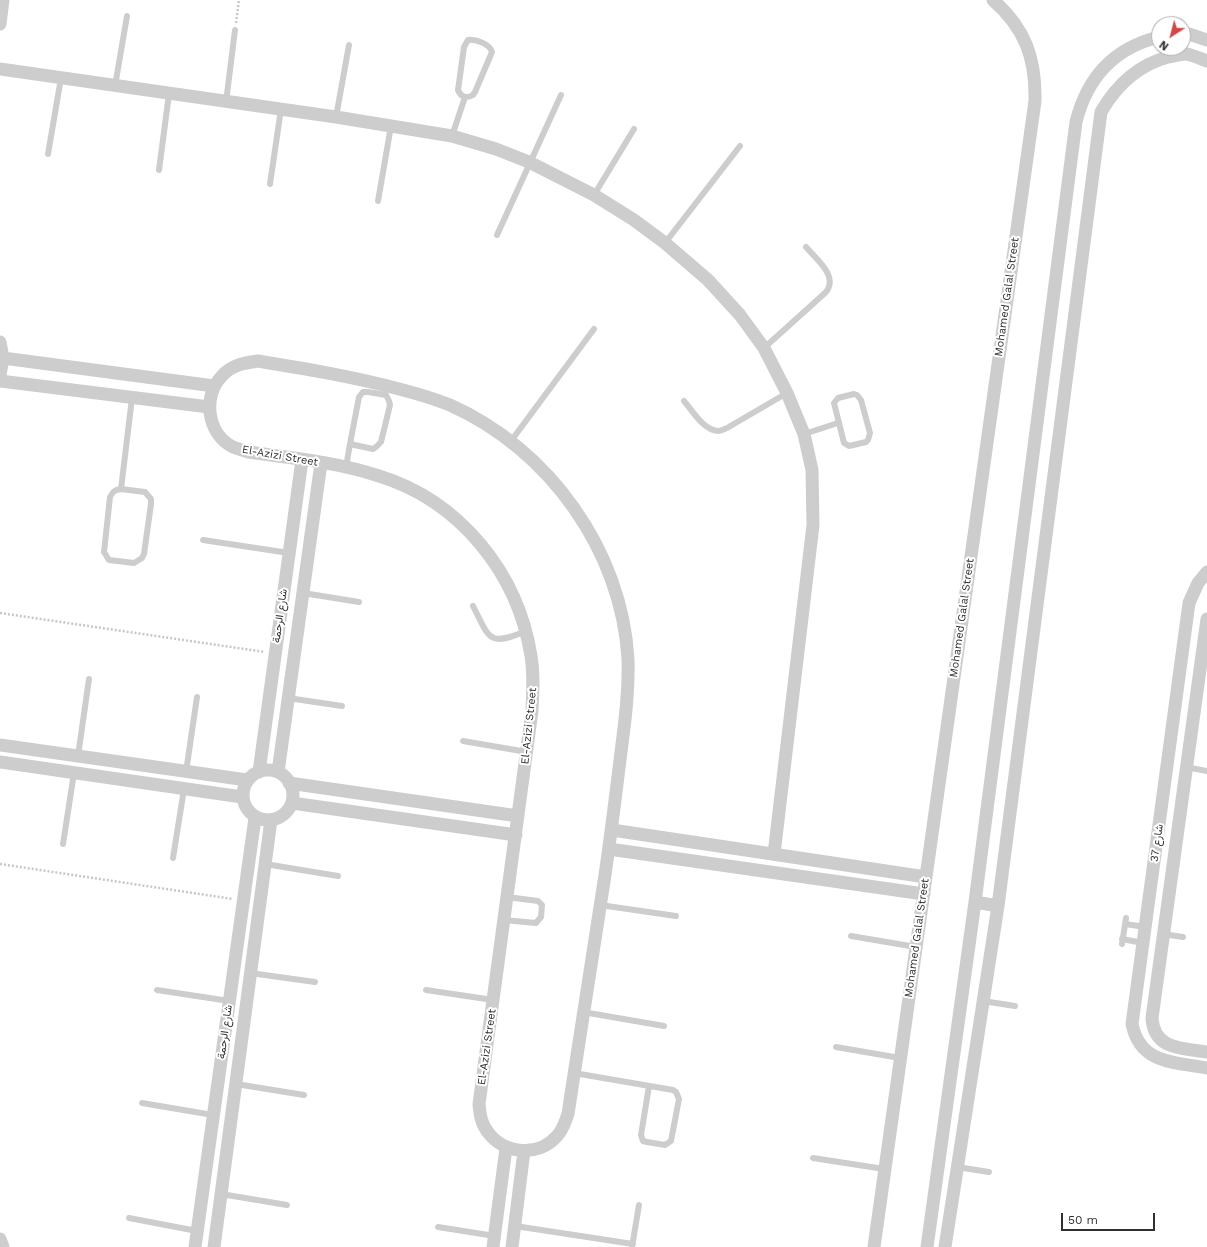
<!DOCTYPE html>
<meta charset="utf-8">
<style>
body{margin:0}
#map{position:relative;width:1207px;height:1247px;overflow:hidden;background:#fff;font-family:"Work Sans",sans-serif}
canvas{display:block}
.north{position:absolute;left:1151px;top:16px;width:40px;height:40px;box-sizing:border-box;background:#fff;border:1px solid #acacac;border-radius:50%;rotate:216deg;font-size:11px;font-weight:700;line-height:16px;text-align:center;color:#303030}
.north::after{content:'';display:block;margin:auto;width:14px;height:18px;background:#d24847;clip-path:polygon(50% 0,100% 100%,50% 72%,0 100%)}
.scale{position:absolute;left:1061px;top:1213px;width:94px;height:18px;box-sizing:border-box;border:2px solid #303030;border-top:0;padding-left:5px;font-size:12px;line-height:14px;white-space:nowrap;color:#303030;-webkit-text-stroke:3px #fff;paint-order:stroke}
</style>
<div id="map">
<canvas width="1207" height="1247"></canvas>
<div class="north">N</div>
<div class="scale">50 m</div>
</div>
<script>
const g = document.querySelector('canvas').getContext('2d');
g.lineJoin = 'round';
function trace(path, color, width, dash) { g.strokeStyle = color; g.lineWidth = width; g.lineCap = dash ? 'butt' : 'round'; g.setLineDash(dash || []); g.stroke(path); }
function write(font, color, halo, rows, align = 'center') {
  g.font = font + ' "Work Sans",Vazirmatn,sans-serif'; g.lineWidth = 4; g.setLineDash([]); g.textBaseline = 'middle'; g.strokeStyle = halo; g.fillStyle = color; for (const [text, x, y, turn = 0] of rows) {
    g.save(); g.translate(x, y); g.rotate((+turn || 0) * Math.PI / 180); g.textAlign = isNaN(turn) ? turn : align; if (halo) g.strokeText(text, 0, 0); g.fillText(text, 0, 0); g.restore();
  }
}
trace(new Path2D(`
 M 236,23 L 239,0
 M 0,613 L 265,652
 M 0,864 L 233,899`), '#c7c7c7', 2.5, [2, 2]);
trace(new Path2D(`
 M 468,40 C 476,39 490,44 492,52 L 475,92 L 473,95 C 466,99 461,97 458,90 L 464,47 Z
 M 115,86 L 127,16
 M 226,102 L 235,30
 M 336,117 L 349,45
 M 452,136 L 465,97
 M 48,154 L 61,78
 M 159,170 L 169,94
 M 270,184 L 281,109
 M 594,195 L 634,129
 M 378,201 L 391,126
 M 497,235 L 561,95
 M 665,243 L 740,146
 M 764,348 L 825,293 C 840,277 816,259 806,247
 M 854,394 L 857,395 L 861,400 L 870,433 L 868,440 L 866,442 L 849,446 L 844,443 L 834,403 L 838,398 Z
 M 684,401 C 692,410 703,430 718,431 C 721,431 724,429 727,428 L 787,393
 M 804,434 L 838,423
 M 511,441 L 594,329
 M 346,467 L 350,444 L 373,449 L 376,447 L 381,442 L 390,405 L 389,401 L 386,395 L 368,392 L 363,392 L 359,397 L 350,444
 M 121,489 L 145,492 L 151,499 L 151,504 L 144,554 L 142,558 L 134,563 L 109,560 L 104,552 L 110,497 C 113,491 115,490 121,489 Z
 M 121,489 L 132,398
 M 203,540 L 289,553
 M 303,593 L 359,602
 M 473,606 C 490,639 488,647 526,631
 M 288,698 L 342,706
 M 463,741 L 527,752
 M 78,756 L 89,679
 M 1186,767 L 1207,771
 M 186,772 L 197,697
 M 63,844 L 74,773
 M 173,858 L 184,789
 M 265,864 L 338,876
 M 600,905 L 676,916
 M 504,920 L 536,923 L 541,917 L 542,905 L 538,901 L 507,897
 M 1125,924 L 1145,927
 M 1163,934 L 1183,937
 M 851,936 L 916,947
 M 1122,939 L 1143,943
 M 1122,944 L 1126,918
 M 250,973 L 315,982
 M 157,990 L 229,1001
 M 426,990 L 493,1000
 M 983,1001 L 1015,1006
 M 583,1012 L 664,1026
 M 836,1047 L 900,1058
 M 574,1073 L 673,1090 L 676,1092 L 679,1099 L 671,1141 L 665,1145 L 647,1142 L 643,1141 L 641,1135 L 649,1086
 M 236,1084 L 304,1095
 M 142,1103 L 213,1115
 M 813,1158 L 884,1169
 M 957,1167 L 989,1172
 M 221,1194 L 287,1205
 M 129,1218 L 197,1231
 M 515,1226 L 633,1244
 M 438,1227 L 495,1236
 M 632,1247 L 639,1205`), '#cdcdcd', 6);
trace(new Path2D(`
 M 0,24 L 3,0
 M 1183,35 L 1189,34 L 1207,40
 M 0,69 L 336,117 L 452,136 L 496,149 L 529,162 L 594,195 L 634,220 L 665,243 L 708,280 L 740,315 L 764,348 L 787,393 L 804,434 L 812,470 L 813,525 L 774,854
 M 0,342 L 3,358 L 0,375
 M 3,358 L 214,386
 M 258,361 C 307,369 355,377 403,390 C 418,394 435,399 450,405 C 549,449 622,551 628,659 C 629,691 625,721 621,752 C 616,793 611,834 605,875 C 593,954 580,1034 568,1114 C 565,1122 563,1130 557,1136 C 538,1158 503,1154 487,1131 C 481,1123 480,1114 479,1104 L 532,711 C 533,692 534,674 531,656 C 518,573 460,501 379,476 C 337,462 292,458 248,452 C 243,450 238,449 233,447 C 207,434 202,396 222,376 C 231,365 244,363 258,361 Z
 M 0,381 L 209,407
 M 1207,572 L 1198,583 L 1189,603 L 1132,1024 C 1140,1064 1174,1062 1207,1068
 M 1207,619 L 1152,1018 C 1154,1050 1182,1048 1207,1052
 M 0,745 L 247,780
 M 0,762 L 242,797
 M243 795a25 25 0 1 1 50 0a25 25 0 1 1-50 0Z
 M 259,772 L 302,460
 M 278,772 L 321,463
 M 289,783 L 518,816
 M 292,803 L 516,835
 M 612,830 L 926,877
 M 609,849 L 924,894
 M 975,902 L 998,906
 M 0,1239 L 3,1247
 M 195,1247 L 255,818
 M 214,1247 L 271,820
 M 493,1247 L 506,1148
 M 512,1247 L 524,1151
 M 874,1247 L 1035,101 C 1036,58 1025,28 993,0
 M 927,1247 L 975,902 L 1076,122 C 1087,78 1114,48 1159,37
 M 945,1247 L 998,906 L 1101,112 C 1116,86 1138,65 1168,57 C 1174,56 1181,54 1186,54 C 1193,55 1201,59 1207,61`), '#cdcdcd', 13);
write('11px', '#303030', '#fff', [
 ["Mohamed Galal Street",1007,297,-82],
 ["El-Azizi Street",280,456,10],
 ["شارع الرحمة",280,616,-82],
 ["Mohamed Galal Street",962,618,-82],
 ["El-Azizi Street",529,726,-84],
 ["شارع 37",1157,843,-82],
 ["Mohamed Galal Street",917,938,-82],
 ["شارع الرحمة",225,1032,-82],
 ["El-Azizi Street",487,1047,-82]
]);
</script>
